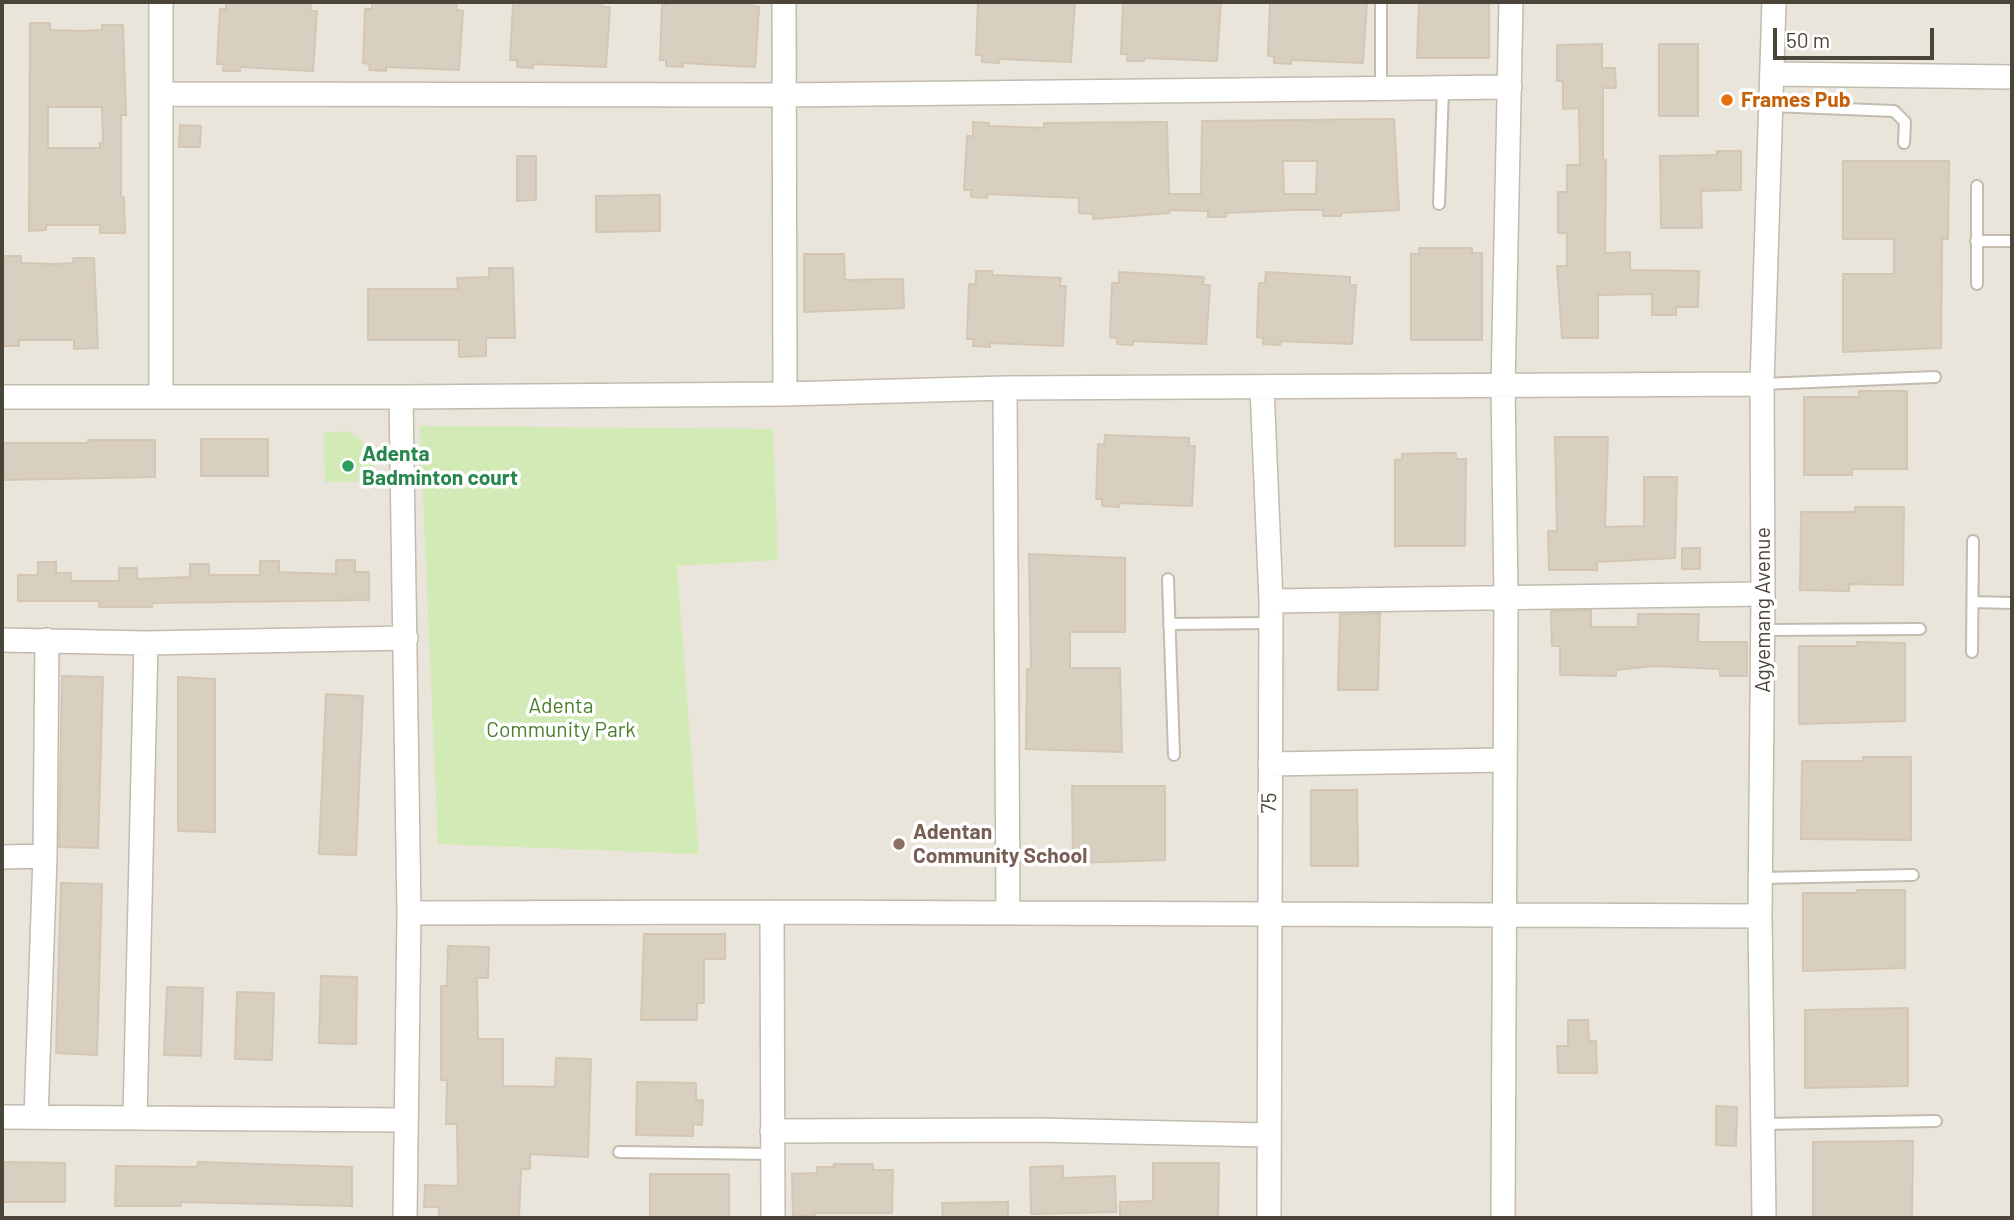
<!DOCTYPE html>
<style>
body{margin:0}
#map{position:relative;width:2014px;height:1220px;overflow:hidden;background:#f6f3ec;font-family:Barlow,sans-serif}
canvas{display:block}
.frame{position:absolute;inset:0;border:4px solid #4b4439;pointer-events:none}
.scale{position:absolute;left:1773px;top:28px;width:161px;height:32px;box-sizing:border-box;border:4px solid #4b4439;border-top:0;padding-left:9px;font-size:21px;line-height:24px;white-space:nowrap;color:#4b4439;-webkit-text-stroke:5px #fff;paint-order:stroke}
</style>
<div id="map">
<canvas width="2014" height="1220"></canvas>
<div class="frame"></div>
<div class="scale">50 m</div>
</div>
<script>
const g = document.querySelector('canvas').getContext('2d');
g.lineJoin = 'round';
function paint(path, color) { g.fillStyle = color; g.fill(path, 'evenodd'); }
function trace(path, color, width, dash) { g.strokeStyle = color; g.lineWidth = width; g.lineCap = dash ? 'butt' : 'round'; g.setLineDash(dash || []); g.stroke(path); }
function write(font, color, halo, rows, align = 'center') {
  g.font = font + ' Barlow,sans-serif'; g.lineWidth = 7; g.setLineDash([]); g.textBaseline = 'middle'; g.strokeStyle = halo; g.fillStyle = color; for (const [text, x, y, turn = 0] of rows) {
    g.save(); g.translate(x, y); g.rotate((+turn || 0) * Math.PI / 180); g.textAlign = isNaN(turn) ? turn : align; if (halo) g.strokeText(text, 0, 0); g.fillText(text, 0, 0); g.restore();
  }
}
paint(new Path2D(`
 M 2,2 L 2012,2 L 2012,1218 L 2,1218 Z`), '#eae5da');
paint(new Path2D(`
 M 420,426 L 773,429 L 778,560 L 677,566 L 699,854 L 438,844 Z
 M 348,431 L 373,450 L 372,481 L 325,482 L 324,433 Z`), '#d2eab5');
const building = new Path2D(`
 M 226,2 L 311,2 L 310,11 L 317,11 L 313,71 L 240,67 L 240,71 L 223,71 L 224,64 L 217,64 L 220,9 L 226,9 Z
 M 372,2 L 457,2 L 456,10 L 463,11 L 459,70 L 386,67 L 386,71 L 369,70 L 370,64 L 363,63 L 365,9 L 372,9 Z
 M 519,2 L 602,2 L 602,7 L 610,7 L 606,67 L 533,64 L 533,68 L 517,67 L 517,60 L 510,60 L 513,5 L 519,6 Z
 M 668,2 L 752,2 L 752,6 L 759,7 L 755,67 L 683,63 L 683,67 L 666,66 L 666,60 L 660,60 L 662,5 L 668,5 Z
 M 978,2 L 1075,3 L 1071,62 L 999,59 L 999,63 L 982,62 L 982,55 L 976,55 Z
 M 1123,2 L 1221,2 L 1217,61 L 1144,58 L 1144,61 L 1127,61 L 1128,54 L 1121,54 Z
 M 1270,2 L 1367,3 L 1363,63 L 1291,60 L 1291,64 L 1274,63 L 1274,56 L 1268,56 Z
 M 1419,2 L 1489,2 L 1489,58 L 1417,58 Z
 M 30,23 L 50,23 L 50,30 L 84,31 L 102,30 L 102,25 L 123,25 L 126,115 L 121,115 L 121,197 L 124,197 L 125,233 L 100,233 L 100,225 L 46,225 L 46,230 L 29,231 ZM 48,107 L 102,107 L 103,143 L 100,143 L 100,148 L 48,148 Z
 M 1602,44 L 1602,68 L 1615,68 L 1616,88 L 1603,88 L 1603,160 L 1606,160 L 1605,253 L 1630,252 L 1630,270 L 1699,271 L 1698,307 L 1676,307 L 1676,315 L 1652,315 L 1652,294 L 1598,295 L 1598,338 L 1562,338 L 1557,266 L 1567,266 L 1567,233 L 1558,233 L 1558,192 L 1567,192 L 1567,165 L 1580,165 L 1579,108 L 1563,109 L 1563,81 L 1557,81 L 1557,45 Z
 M 1659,44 L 1698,44 L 1698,116 L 1659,116 Z
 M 1394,119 L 1399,210 L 1341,213 L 1341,216 L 1323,216 L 1323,210 L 1292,210 L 1226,213 L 1226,217 L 1208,217 L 1208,211 L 1169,210 L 1169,213 L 1093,219 L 1093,214 L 1079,213 L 1079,198 L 987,194 L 987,198 L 971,197 L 971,190 L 964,190 L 967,136 L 973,136 L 973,122 L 989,123 L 989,126 L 1044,128 L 1044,123 L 1167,122 L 1169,194 L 1201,194 L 1202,121 ZM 1283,161 L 1317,161 L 1316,194 L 1284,194 Z
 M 180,125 L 201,126 L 200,147 L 179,147 Z
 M 1717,151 L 1741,151 L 1741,190 L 1701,191 L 1702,228 L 1661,228 L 1660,156 L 1717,155 Z
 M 517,156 L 536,156 L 536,200 L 517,201 Z
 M 1843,161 L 1949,161 L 1948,239 L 1942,239 L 1941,348 L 1843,352 L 1843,274 L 1894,274 L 1894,239 L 1843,239 Z
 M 660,195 L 660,231 L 596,232 L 596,196 Z
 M 1419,248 L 1472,248 L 1472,253 L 1482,253 L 1482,340 L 1411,340 L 1411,254 L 1419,254 Z
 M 804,254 L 844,254 L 845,280 L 903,279 L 904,308 L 804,312 Z
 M 2,256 L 21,256 L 21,263 L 55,264 L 74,263 L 73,258 L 94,258 L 98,348 L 74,349 L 74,340 L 19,340 L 19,346 L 2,346 Z
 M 489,268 L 513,268 L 515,338 L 486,338 L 486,356 L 459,357 L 459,340 L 368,340 L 368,289 L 458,289 L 457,278 L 489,277 Z
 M 976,271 L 992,271 L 992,275 L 1061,278 L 1060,286 L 1066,286 L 1063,346 L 990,343 L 990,347 L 973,346 L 974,339 L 967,339 L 969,284 L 976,284 Z
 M 1119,272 L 1204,277 L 1203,285 L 1210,285 L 1206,344 L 1133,341 L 1133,345 L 1117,344 L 1117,338 L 1110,337 L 1112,283 L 1119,283 Z
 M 1266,272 L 1350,277 L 1350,285 L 1356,285 L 1352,344 L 1280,341 L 1280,345 L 1263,344 L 1263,338 L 1257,337 L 1258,302 L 1259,283 L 1265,283 Z
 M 1859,391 L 1907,391 L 1907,469 L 1852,469 L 1852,475 L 1804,475 L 1804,397 L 1859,397 Z
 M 1105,435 L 1189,438 L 1189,446 L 1195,446 L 1192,506 L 1119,503 L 1119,507 L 1102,506 L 1102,499 L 1096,499 L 1098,444 L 1104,445 Z
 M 1555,437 L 1608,437 L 1605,527 L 1644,526 L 1644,477 L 1677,477 L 1675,558 L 1597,562 L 1597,570 L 1549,570 L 1548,531 L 1557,531 Z
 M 201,439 L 268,439 L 268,476 L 201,476 Z
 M 88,440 L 155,440 L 155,477 L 2,480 L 2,443 L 88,443 Z
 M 1439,453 L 1456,453 L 1456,459 L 1466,459 L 1465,546 L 1395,546 L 1395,460 L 1402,459 L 1402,454 Z
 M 1855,507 L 1904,507 L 1903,585 L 1849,584 L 1849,591 L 1800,590 L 1801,512 L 1855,512 Z
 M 1682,548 L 1700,548 L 1700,569 L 1682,569 Z
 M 1029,554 L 1125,558 L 1125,632 L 1070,632 L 1070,668 L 1120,668 L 1122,752 L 1026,749 L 1027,669 L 1031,669 Z
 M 336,560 L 355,560 L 355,572 L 369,572 L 369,600 L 152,603 L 152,607 L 99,607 L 99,601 L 18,601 L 18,575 L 38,575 L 38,562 L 56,562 L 56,573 L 71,573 L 71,581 L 119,581 L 119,568 L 137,568 L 137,579 L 190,577 L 190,564 L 209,564 L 209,575 L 260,575 L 260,561 L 279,561 L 279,572 L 336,574 Z
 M 1591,610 L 1591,627 L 1638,627 L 1638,614 L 1699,614 L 1698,642 L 1747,642 L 1747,676 L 1720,676 L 1720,669 L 1654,666 L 1616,670 L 1616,676 L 1560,675 L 1560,646 L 1552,646 L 1551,611 Z
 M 1380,613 L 1378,690 L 1338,690 L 1340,614 Z
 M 1857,642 L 1905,643 L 1905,721 L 1799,724 L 1799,646 L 1857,646 Z
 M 62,676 L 103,677 L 98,848 L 59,847 Z
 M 178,677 L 215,679 L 215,832 L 178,831 Z
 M 326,694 L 363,696 L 356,855 L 319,854 Z
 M 1863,757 L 1911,757 L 1911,840 L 1801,839 L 1802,761 L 1863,761 Z
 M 1072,786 L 1165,786 L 1165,860 L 1073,863 Z
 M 1311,790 L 1357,790 L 1358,866 L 1311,866 Z
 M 61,883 L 102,884 L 97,1055 L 56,1053 Z
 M 1857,890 L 1905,890 L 1905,968 L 1803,971 L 1803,893 L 1857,893 Z
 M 644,934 L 725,934 L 725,959 L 704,959 L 704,1003 L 697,1003 L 697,1020 L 641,1020 Z
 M 448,946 L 489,947 L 488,978 L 477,978 L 478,1039 L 503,1039 L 503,1086 L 555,1087 L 556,1058 L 591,1059 L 588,1157 L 530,1154 L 530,1169 L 521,1169 L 519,1218 L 439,1218 L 439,1207 L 424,1207 L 425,1185 L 458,1186 L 457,1124 L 446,1124 L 447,1080 L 441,1080 L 441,986 L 447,986 Z
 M 321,976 L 357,977 L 356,1044 L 319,1043 Z
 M 167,987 L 203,988 L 201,1056 L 164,1055 Z
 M 237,992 L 274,993 L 272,1060 L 235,1059 Z
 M 1908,1008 L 1908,1086 L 1805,1088 L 1805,1010 Z
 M 1568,1020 L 1588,1020 L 1589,1041 L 1596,1041 L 1597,1073 L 1558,1073 L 1557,1046 L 1568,1046 Z
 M 637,1082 L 696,1083 L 696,1100 L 703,1100 L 702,1125 L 693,1124 L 693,1136 L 636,1135 Z
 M 1716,1106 L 1737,1107 L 1736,1146 L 1716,1145 Z
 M 1913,1141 L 1912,1218 L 1813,1218 L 1813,1142 Z
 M 2,1162 L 65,1163 L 65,1202 L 2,1202 Z
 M 198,1162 L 352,1167 L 352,1206 L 181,1202 L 181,1206 L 115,1206 L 116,1166 L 197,1167 Z
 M 1153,1163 L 1219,1163 L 1218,1218 L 1120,1218 L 1120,1202 L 1153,1201 Z
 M 834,1164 L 873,1164 L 873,1170 L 893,1170 L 892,1213 L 815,1213 L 815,1216 L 793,1216 L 792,1174 L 817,1173 L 817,1167 L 834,1167 Z
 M 1063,1166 L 1063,1178 L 1115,1176 L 1116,1212 L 1031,1214 L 1030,1167 Z
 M 650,1174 L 729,1174 L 729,1218 L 650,1218 Z
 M 1008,1202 L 1008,1218 L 943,1218 L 942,1203 Z`);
paint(building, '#d8cfc1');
trace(building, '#d3c7b4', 2);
const service = new Path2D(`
 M 1381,88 L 1381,2
 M 1772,106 L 1894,111 L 1905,122 L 1904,143
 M 1977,186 L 1977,284
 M 1439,204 L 1443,88
 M 1976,241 L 2012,241
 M 1762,384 L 1935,377
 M 1168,579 L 1174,755
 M 1973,602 L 2012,603
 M 1169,624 L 1270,623
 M 1763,630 L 1920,629
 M 1972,652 L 1973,541
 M 1760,878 L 1913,875
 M 1762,1124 L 1936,1121
 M 619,1152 L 773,1154`);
const minor = new Path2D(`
 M 161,2 L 161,396
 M 784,2 L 785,394
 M 1773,74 L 2012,77
 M 162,94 L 784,95 L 1510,87
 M 1262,387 L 1271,601 L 1269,1218
 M 1005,388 L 1008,913
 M 2,397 L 401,397 L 785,394 L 1005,388 L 1762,384
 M 401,397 L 409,913 L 405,1218
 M 1271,601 L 1763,594
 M 2,640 L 146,643 L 406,638
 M 1270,764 L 1505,760
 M 2,857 L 45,856
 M 772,912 L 773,1218
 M 409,913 L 772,912 L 1760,916
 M 2,1117 L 406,1120
 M 36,1117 L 45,856 L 47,640
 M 135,1117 L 146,643
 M 772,1131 L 1037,1130 L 1268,1135
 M 1503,1218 L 1506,598 L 1503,386 L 1511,2
 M 1764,1218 L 1760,916 L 1763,594 L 1762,384 L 1774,2`);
trace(service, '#c2bbae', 14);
trace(minor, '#c2bbae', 26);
trace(service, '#fff', 10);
trace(minor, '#fff', 23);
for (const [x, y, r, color] of [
 [1727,100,7,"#e8710a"],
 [348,466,7,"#2e9e5b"],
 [899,844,7,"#8d6e63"]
]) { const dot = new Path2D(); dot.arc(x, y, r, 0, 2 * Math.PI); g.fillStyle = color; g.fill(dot); trace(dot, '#fff', 2.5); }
write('bold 21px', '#c56008', '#fff', [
 ["Frames Pub",1741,100]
], 'left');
write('bold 21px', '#27864d', '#fff', [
 ["Adenta",362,454],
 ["Badminton court",362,478]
], 'left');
write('21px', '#4b4439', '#fff', [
 ["Agyemang Avenue",1763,610,-90],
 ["75",1269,803,-89]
]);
write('21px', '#4a7f2a', '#fff', [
 ["Adenta",561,706],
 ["Community Park",561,730]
]);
write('bold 21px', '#785e54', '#fff', [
 ["Adentan",913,832],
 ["Community School",913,856]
], 'left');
</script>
